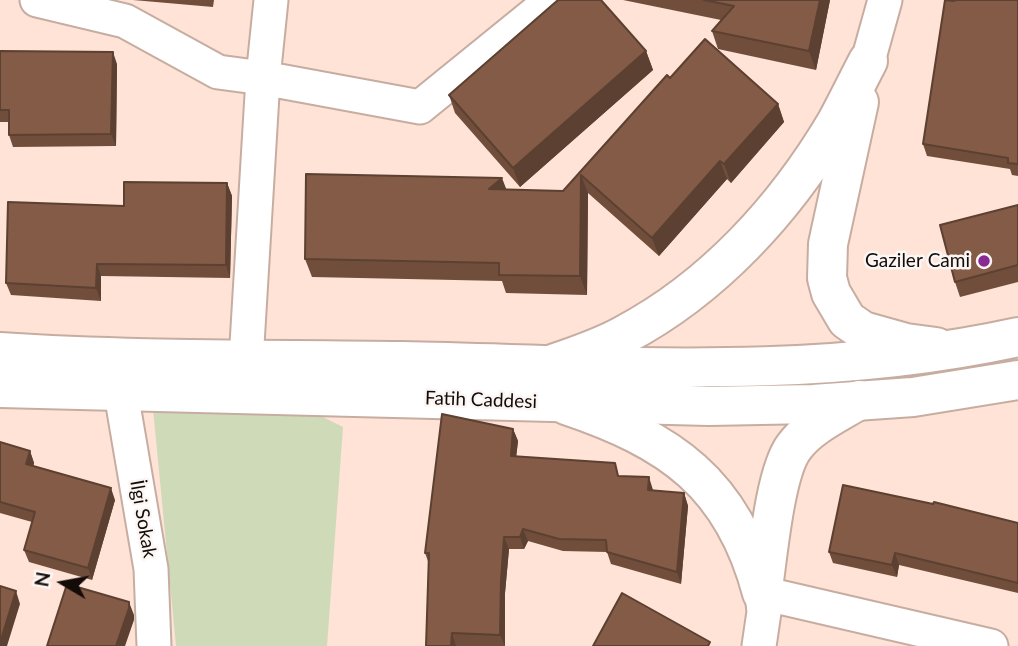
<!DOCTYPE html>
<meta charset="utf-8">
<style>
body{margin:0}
#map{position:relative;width:1018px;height:646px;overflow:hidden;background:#fee3d6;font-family:Lato,sans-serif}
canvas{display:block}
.north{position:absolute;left:28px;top:548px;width:70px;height:70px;-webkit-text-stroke:5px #fbf6f3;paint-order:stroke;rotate:280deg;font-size:19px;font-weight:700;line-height:28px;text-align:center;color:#130b07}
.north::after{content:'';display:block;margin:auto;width:24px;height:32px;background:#130b07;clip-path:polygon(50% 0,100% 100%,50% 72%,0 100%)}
</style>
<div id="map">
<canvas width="1018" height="646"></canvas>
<div class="north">N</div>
</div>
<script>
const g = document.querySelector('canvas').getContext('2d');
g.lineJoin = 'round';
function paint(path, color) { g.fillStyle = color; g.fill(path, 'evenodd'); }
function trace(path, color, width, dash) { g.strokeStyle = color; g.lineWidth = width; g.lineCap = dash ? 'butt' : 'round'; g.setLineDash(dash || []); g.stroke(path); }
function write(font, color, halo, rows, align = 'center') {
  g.font = font + ' Lato,sans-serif'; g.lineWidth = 5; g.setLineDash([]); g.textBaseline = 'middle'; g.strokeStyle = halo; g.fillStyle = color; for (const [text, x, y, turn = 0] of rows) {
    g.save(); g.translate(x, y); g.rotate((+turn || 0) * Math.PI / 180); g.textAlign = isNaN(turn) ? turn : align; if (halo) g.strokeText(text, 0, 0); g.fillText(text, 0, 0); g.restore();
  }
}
paint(new Path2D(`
 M 153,409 L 311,411 L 343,427 L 327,646 L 176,646 Z`), '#cfdab9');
const street = new Path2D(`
 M 37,0 L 125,21 L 218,72 L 263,78 L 246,361
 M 271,0 L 263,78 L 420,107 L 552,0
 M 868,61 L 885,0
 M 121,393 L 151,569 L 154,646
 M 759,646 L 764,612 L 762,593 L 991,646`);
const secondary = new Path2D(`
 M 859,102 L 828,244 L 827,278 L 831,293 L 847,320 L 863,331 L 906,343 L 936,347
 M 550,365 C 575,356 601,348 624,335 C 713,288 785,209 836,123 C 847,103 857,82 868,61
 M 566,405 C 670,440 733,483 762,593
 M 763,588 C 768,554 775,472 794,447 C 809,426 838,413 859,400`);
const primary = new Path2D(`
 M 0,352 C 134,361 268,359 402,361 C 609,365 814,382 1018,337
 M 0,388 L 709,406 L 813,404 L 913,397 L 1018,380`);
trace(street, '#c7ada1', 37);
trace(secondary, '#c7ada1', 42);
trace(primary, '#c7ada1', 42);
trace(street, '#fff', 33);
trace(secondary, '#fff', 38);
trace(primary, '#fff', 38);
paint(new Path2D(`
 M 133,0 L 214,0 L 213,7 Z
 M 623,0 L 830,0 L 816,70 L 718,49 L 712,31 L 721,20 Z
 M 1018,0 L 1018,176 L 1012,175 L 1010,169 L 927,156 L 923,144 L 954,1 Z
 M 0,51 L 117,64 L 116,146 L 13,147 L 9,135 L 9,122 L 0,122 Z
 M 646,51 L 653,70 L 520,187 L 455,113 L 449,95 Z
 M 670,78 L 778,104 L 784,122 L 731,183 L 727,179 L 659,256 L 588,193 L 587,295 L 506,293 L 502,281 L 312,277 L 305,259 L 507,190 L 563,191 Z
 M 227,183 L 232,196 L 230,278 L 101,276 L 101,301 L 11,295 L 6,283 L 124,206 Z
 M 1018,205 L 1018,282 L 960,297 L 955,282 Z
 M 513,429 L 518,441 L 516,456 L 620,476 L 653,490 L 653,491 L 684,493 L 688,506 L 681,584 L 611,564 L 607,552 L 563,551 L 528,541 L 524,549 L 509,549 L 505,593 L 505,646 L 426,646 L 429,564 L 425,553 Z
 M 0,442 L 30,451 L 34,463 L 33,466 L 115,500 L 92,580 L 29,562 L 24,550 L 32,522 L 0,513 Z
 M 1018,523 L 1018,593 L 899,565 L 897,577 L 833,563 L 829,552 Z`), '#714e3c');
paint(new Path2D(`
 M 820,0 L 830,0 L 816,70 L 809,51 Z
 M 646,51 L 653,70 L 520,187 L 513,168 Z
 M 113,52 L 117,64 L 116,146 L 111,134 Z
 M 778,104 L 784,122 L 731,183 L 724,164 Z
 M 720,161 L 727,179 L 659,256 L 652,238 Z
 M 581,175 L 588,193 L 587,295 L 580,276 Z
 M 502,178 L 509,196 L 489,189 Z
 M 227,183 L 232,196 L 230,278 L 226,265 Z
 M 97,264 L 101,276 L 101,301 L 96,288 Z
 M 513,429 L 518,441 L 515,468 L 511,456 Z
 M 30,451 L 34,463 L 31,476 L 26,464 Z
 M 649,477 L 653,490 L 653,502 L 648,490 Z
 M 111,488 L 115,500 L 92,580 L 88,568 Z
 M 684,493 L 688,506 L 681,584 L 677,572 Z
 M 523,529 L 528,541 L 524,549 L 520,537 Z
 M 504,537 L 509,549 L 505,593 L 505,646 L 500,635 L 501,581 Z
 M 895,553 L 899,565 L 897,577 L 892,565 Z
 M 16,591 L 20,604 L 7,646 L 0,646 L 0,643 Z
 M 129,602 L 134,615 L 134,620 L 125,646 L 116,646 Z
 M 452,633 L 456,646 L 451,646 Z`), '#5c4031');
const building = new Path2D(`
 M 558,0 L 601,0 L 646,51 L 513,168 L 449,95 Z
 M 704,0 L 820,0 L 809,51 L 712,31 L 734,6 Z
 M 945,0 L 954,1 L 955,0 L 1018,0 L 1018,164 L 1008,163 L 1008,158 L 923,144 Z
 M 705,39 L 778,104 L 724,164 L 720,161 L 652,238 L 581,175 L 580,276 L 499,275 L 499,263 L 305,259 L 306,174 L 502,178 L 489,189 L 563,191 L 667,75 L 670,78 Z
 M 0,51 L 113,52 L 111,134 L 9,135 L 9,110 L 0,110 Z
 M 124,182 L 227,183 L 226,265 L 97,264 L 96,288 L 6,283 L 8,202 L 124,206 Z
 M 1018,205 L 1018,265 L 955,282 L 940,225 Z
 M 442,414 L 513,429 L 511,456 L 615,463 L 618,476 L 649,477 L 648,490 L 684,493 L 677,572 L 607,552 L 606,540 L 559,539 L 523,529 L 520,537 L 504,537 L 501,581 L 500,635 L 452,633 L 451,646 L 426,646 L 429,553 L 425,553 Z
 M 0,442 L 30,451 L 26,464 L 111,488 L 88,568 L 24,550 L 35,512 L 0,502 Z
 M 843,485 L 933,504 L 934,502 L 1018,523 L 1018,583 L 895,553 L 892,565 L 829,552 Z
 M 67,584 L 129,602 L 129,608 L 116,646 L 47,646 Z
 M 0,586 L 16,591 L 0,643 Z
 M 622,593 L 710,642 L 708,646 L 593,646 Z`);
paint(building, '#835b46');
trace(building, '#5c4031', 2);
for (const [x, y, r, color] of [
 [984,261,7,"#882994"]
]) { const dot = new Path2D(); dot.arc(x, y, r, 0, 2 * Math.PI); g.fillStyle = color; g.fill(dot); trace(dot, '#fbf6f3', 2.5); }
write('19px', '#130b07', '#fbf6f3', [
 ["Gaziler Cami",970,261]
], 'right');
write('19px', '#130b07', '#fbf6f3', [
 ["Fatih Caddesi",481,400,2],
 ["İlgi Sokak",143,519,80]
]);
</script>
